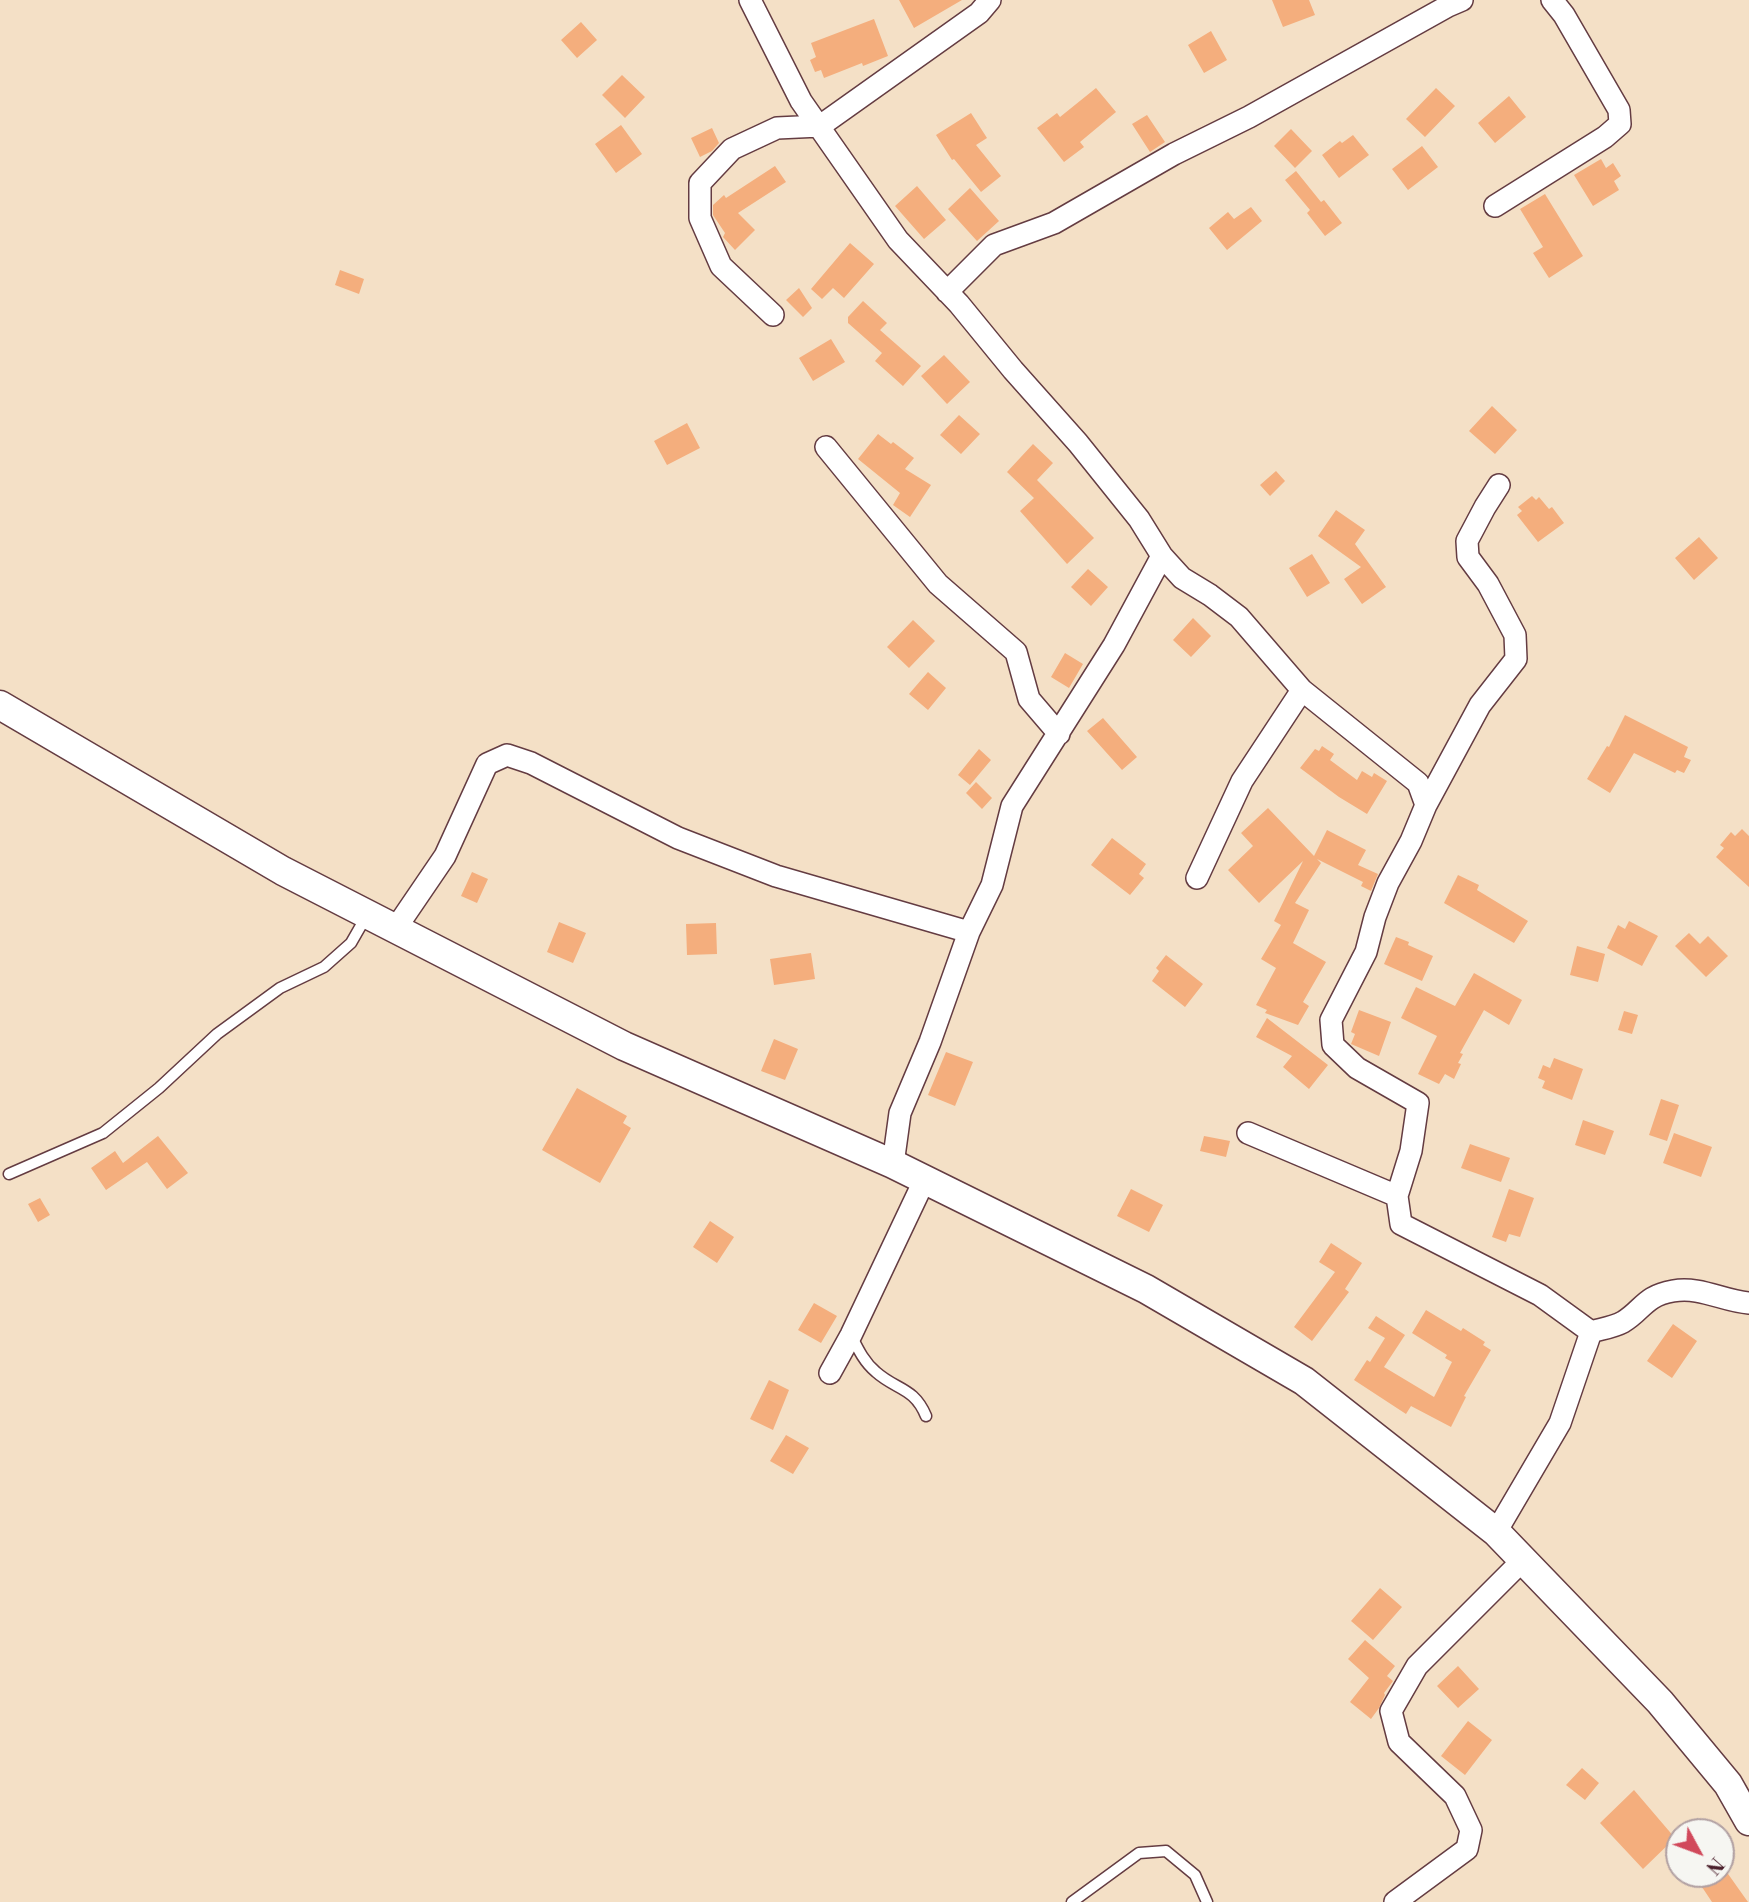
<!DOCTYPE html>
<style>
body{margin:0}
#map{position:relative;width:1749px;height:1902px;overflow:hidden;background:#f4e0c6;font-family:"Libre Bodoni",serif}
canvas{display:block}
.north{position:absolute;left:1665px;top:1818px;width:70px;height:70px;box-sizing:border-box;background:#f6f6f2;border:2px solid #b1a0a2;border-radius:50%;rotate:131deg;font-size:19px;font-weight:700;line-height:28px;text-align:center;color:#4a1f2b}
.north::after{content:'';display:block;margin:auto;width:24px;height:32px;background:#d1495b;clip-path:polygon(50% 0,100% 100%,50% 72%,0 100%)}
</style>
<div id="map">
<canvas width="1749" height="1902"></canvas>
<div class="north">N</div>
</div>
<script>
const g = document.querySelector('canvas').getContext('2d');
g.lineJoin = 'round';
function paint(path, color) { g.fillStyle = color; g.fill(path, 'evenodd'); }
function trace(path, color, width, dash) { g.strokeStyle = color; g.lineWidth = width; g.lineCap = dash ? 'butt' : 'round'; g.setLineDash(dash || []); g.stroke(path); }
paint(new Path2D(`
 M 899,0 L 962,0 L 914,28 Z
 M 1272,0 L 1309,0 L 1315,15 L 1283,27 Z
 M 874,19 L 888,56 L 863,66 L 862,63 L 824,78 L 821,70 L 815,72 L 810,60 L 816,57 L 811,43 Z
 M 581,22 L 597,40 L 577,58 L 561,40 Z
 M 1211,31 L 1227,60 L 1204,73 L 1188,45 Z
 M 622,75 L 645,97 L 625,118 L 602,95 Z
 M 1096,88 L 1116,112 L 1080,142 L 1084,147 L 1064,162 L 1037,128 L 1057,113 L 1060,117 Z
 M 1436,88 L 1455,106 L 1425,137 L 1406,119 Z
 M 1509,96 L 1526,117 L 1495,143 L 1478,123 Z
 M 971,113 L 987,138 L 976,145 L 1001,176 L 981,192 L 954,159 L 952,160 L 936,135 Z
 M 1147,115 L 1165,142 L 1150,152 L 1132,124 Z
 M 621,125 L 642,154 L 616,173 L 595,144 Z
 M 712,128 L 719,143 L 712,151 L 700,157 L 691,138 Z
 M 1291,129 L 1312,151 L 1295,168 L 1274,146 Z
 M 1353,135 L 1369,155 L 1339,178 L 1322,155 L 1340,141 L 1342,143 Z
 M 1422,146 L 1438,167 L 1408,190 L 1392,169 Z
 M 1601,159 L 1606,168 L 1613,163 L 1621,176 L 1614,181 L 1619,190 L 1593,206 L 1574,175 Z
 M 775,166 L 786,182 L 738,213 L 755,230 L 735,250 L 723,237 L 725,233 L 713,215 L 713,205 L 724,195 L 726,198 Z
 M 1296,171 L 1321,202 L 1324,200 L 1342,223 L 1325,236 L 1307,213 L 1310,210 L 1285,180 Z
 M 917,186 L 946,220 L 924,239 L 895,206 Z
 M 970,188 L 999,221 L 977,241 L 948,209 Z
 M 1545,194 L 1583,256 L 1549,278 L 1533,253 L 1543,247 L 1520,209 Z
 M 1251,207 L 1262,221 L 1227,250 L 1209,228 L 1228,212 L 1234,219 Z
 M 850,243 L 874,264 L 844,298 L 833,288 L 822,299 L 811,289 Z
 M 340,270 L 364,279 L 359,294 L 335,285 Z
 M 799,288 L 812,308 L 803,317 L 786,300 Z
 M 863,301 L 887,323 L 880,330 L 921,366 L 903,386 L 875,361 L 882,353 L 848,323 L 848,317 Z
 M 831,339 L 845,362 L 813,381 L 799,358 Z
 M 944,355 L 970,382 L 947,404 L 921,376 Z
 M 1492,406 L 1517,430 L 1495,454 L 1469,431 Z
 M 959,415 L 980,434 L 961,454 L 940,435 Z
 M 687,423 L 700,448 L 667,465 L 654,441 Z
 M 878,434 L 891,444 L 893,442 L 914,458 L 905,469 L 931,485 L 910,517 L 893,505 L 900,493 L 858,459 Z
 M 1033,444 L 1053,463 L 1037,480 L 1094,538 L 1067,564 L 1020,511 L 1034,498 L 1007,472 Z
 M 1276,471 L 1285,481 L 1270,496 L 1260,485 Z
 M 1532,496 L 1536,500 L 1539,497 L 1549,509 L 1552,507 L 1564,523 L 1538,542 L 1517,515 L 1522,511 L 1518,507 Z
 M 1336,510 L 1365,530 L 1355,544 L 1386,587 L 1362,604 L 1344,579 L 1361,567 L 1318,536 Z
 M 1699,537 L 1718,558 L 1694,580 L 1675,558 Z
 M 1312,554 L 1330,583 L 1307,597 L 1289,568 Z
 M 1088,569 L 1108,587 L 1091,606 L 1071,587 Z
 M 1193,618 L 1211,636 L 1191,657 L 1173,640 Z
 M 913,620 L 935,641 L 909,668 L 887,647 Z
 M 1065,653 L 1083,664 L 1069,688 L 1051,677 Z
 M 928,672 L 946,688 L 928,710 L 909,694 Z
 M 1625,715 L 1688,747 L 1684,757 L 1691,760 L 1684,773 L 1677,770 L 1675,773 L 1634,753 L 1610,793 L 1587,779 L 1607,746 L 1609,747 Z
 M 1103,718 L 1137,757 L 1122,770 L 1087,731 Z
 M 1322,746 L 1334,754 L 1330,760 L 1357,780 L 1362,771 L 1372,777 L 1374,773 L 1387,781 L 1367,814 L 1339,797 L 1300,768 L 1315,749 L 1319,751 Z
 M 979,749 L 991,760 L 970,785 L 958,775 Z
 M 976,782 L 992,798 L 982,809 L 966,793 Z
 M 1268,808 L 1314,856 L 1327,830 L 1366,850 L 1358,865 L 1378,874 L 1371,891 L 1361,886 L 1363,882 L 1317,859 L 1321,863 L 1295,903 L 1309,910 L 1293,943 L 1326,962 L 1303,1002 L 1309,1006 L 1298,1025 L 1265,1013 L 1267,1010 L 1256,1005 L 1276,968 L 1261,959 L 1281,925 L 1274,921 L 1303,861 L 1259,903 L 1228,870 L 1253,846 L 1241,833 Z
 M 1742,829 L 1749,836 L 1749,887 L 1716,857 L 1724,848 L 1720,845 L 1731,832 L 1735,836 Z
 M 1112,838 L 1146,864 L 1139,874 L 1144,878 L 1130,895 L 1091,865 Z
 M 472,872 L 488,879 L 477,903 L 461,896 Z
 M 1458,875 L 1479,885 L 1477,890 L 1528,921 L 1514,943 L 1444,903 Z
 M 1629,921 L 1658,936 L 1642,966 L 1607,948 L 1618,925 L 1625,929 Z
 M 559,922 L 586,933 L 573,963 L 547,952 Z
 M 716,923 L 717,954 L 687,955 L 686,924 Z
 M 1689,933 L 1700,944 L 1708,936 L 1728,956 L 1706,977 L 1675,946 Z
 M 1396,937 L 1409,942 L 1408,945 L 1433,956 L 1422,981 L 1384,964 Z
 M 1577,946 L 1605,954 L 1598,982 L 1570,975 Z
 M 811,953 L 815,979 L 774,985 L 770,959 Z
 M 1166,955 L 1203,984 L 1185,1007 L 1152,981 L 1159,971 L 1156,968 Z
 M 1474,973 L 1522,1000 L 1509,1025 L 1484,1010 L 1460,1053 L 1463,1054 L 1458,1063 L 1461,1064 L 1454,1079 L 1445,1074 L 1439,1084 L 1418,1074 L 1437,1036 L 1401,1018 L 1416,987 L 1455,1006 Z
 M 1359,1010 L 1391,1022 L 1379,1056 L 1351,1044 L 1355,1034 L 1351,1032 Z
 M 1624,1011 L 1638,1015 L 1632,1034 L 1618,1030 Z
 M 1267,1018 L 1328,1065 L 1309,1089 L 1283,1067 L 1292,1056 L 1256,1037 Z
 M 774,1039 L 798,1049 L 785,1080 L 761,1071 Z
 M 946,1052 L 973,1062 L 955,1106 L 928,1095 Z
 M 1554,1058 L 1583,1069 L 1572,1100 L 1542,1088 L 1545,1081 L 1538,1078 L 1543,1065 L 1550,1068 Z
 M 577,1088 L 627,1116 L 623,1123 L 631,1128 L 600,1183 L 542,1150 Z
 M 1661,1099 L 1679,1105 L 1667,1141 L 1649,1135 Z
 M 1583,1120 L 1614,1131 L 1605,1155 L 1575,1145 Z
 M 1674,1133 L 1712,1147 L 1701,1177 L 1663,1163 Z
 M 158,1136 L 188,1173 L 167,1189 L 147,1162 L 106,1190 L 91,1168 L 115,1151 L 123,1163 Z
 M 1204,1136 L 1230,1141 L 1226,1157 L 1200,1151 Z
 M 1470,1144 L 1510,1158 L 1501,1182 L 1461,1168 Z
 M 1131,1189 L 1163,1205 L 1149,1232 L 1117,1216 Z
 M 1509,1189 L 1534,1198 L 1520,1237 L 1509,1234 L 1506,1242 L 1492,1237 Z
 M 40,1198 L 50,1215 L 38,1222 L 28,1204 Z
 M 710,1221 L 734,1237 L 717,1263 L 693,1247 Z
 M 1331,1243 L 1362,1263 L 1345,1289 L 1349,1292 L 1312,1341 L 1294,1327 L 1335,1272 L 1319,1262 Z
 M 814,1303 L 837,1316 L 821,1343 L 798,1330 Z
 M 1426,1310 L 1461,1331 L 1463,1328 L 1485,1342 L 1483,1345 L 1491,1350 L 1464,1396 L 1466,1397 L 1451,1427 L 1411,1406 L 1406,1414 L 1354,1380 L 1367,1360 L 1370,1362 L 1385,1338 L 1368,1328 L 1376,1316 L 1405,1335 L 1384,1367 L 1434,1397 L 1452,1362 L 1445,1358 L 1447,1355 L 1412,1333 Z
 M 1673,1324 L 1697,1341 L 1672,1378 L 1647,1361 Z
 M 769,1380 L 789,1390 L 773,1430 L 750,1419 Z
 M 786,1435 L 809,1448 L 793,1474 L 770,1461 Z
 M 1380,1588 L 1402,1607 L 1373,1640 L 1351,1621 Z
 M 1365,1640 L 1395,1666 L 1387,1676 L 1393,1681 L 1384,1693 L 1385,1695 L 1379,1708 L 1371,1719 L 1350,1702 L 1369,1678 L 1348,1659 Z
 M 1458,1666 L 1479,1689 L 1458,1708 L 1437,1686 Z
 M 1468,1721 L 1492,1740 L 1465,1775 L 1441,1756 Z
 M 1582,1768 L 1599,1783 L 1585,1800 L 1566,1785 Z
 M 1634,1790 L 1675,1838 L 1643,1869 L 1600,1823 Z
 M 1726,1871 L 1738,1888 L 1748,1902 L 1712,1902 L 1702,1887 Z`), '#f4ae7d');
const lane = new Path2D(`
 M 9,1174 L 103,1133 L 159,1088 L 217,1034 L 280,988 L 324,967 L 351,943 L 367,915
 M 851,1335 C 858,1349 864,1362 876,1372 C 896,1390 914,1387 926,1416
 M 1072,1902 L 1139,1853 L 1166,1851 L 1195,1875 L 1207,1902`);
const street = new Path2D(`
 M 750,0 L 801,101 L 898,240 L 959,304 L 1013,370 L 1078,443 L 1139,519 L 1162,556 L 1114,645 L 1012,806 L 992,885 L 969,932 L 930,1042 L 900,1113 L 893,1164
 M 1495,206 L 1605,137 L 1620,124 L 1619,110 L 1564,15 L 1552,0
 M 947,292 L 994,245 L 1054,223 L 1174,154 L 1249,117 L 1448,6 L 1462,0
 M 773,315 L 721,266 L 700,218 L 700,183 L 732,149 L 777,128 L 820,126 L 979,13 L 990,0
 M 826,447 L 938,584 L 1016,652 L 1029,699 L 1059,734
 M 1162,556 L 1182,578 L 1210,595 L 1239,617 L 1302,690 L 1418,783 L 1426,805
 M 1197,878 L 1242,781 L 1302,690
 M 396,928 L 445,856 L 487,764 L 507,755 L 531,763 L 678,838 L 776,876 L 969,932
 M 1248,1133 L 1397,1196
 M 1591,1332 C 1601,1329 1614,1327 1623,1322 C 1643,1310 1644,1296 1673,1291 C 1700,1286 1723,1301 1749,1303
 M 830,1373 L 851,1335 L 924,1181
 M 1496,1532 L 1560,1423 L 1591,1332 L 1540,1295 L 1401,1224 L 1397,1196 L 1411,1151 L 1418,1103 L 1357,1068 L 1333,1045 L 1331,1020 L 1366,952 L 1375,917 L 1388,883 L 1411,841 L 1426,805 L 1480,705 L 1516,659 L 1515,635 L 1488,584 L 1468,557 L 1467,541 L 1485,507 L 1499,485
 M 1395,1902 L 1467,1849 L 1471,1830 L 1455,1796 L 1399,1742 L 1391,1711 L 1417,1666 L 1524,1559`);
const secondary = new Path2D(`
 M 0,705 L 283,871 L 624,1046 L 893,1164 L 1146,1289 L 1304,1381 L 1496,1532 L 1660,1702 L 1728,1784 L 1749,1821`);
trace(lane, '#643c42', 13);
trace(street, '#643c42', 24);
trace(secondary, '#643c42', 31);
trace(lane, '#fff', 10);
trace(street, '#fff', 21);
trace(secondary, '#fff', 28);
</script>
